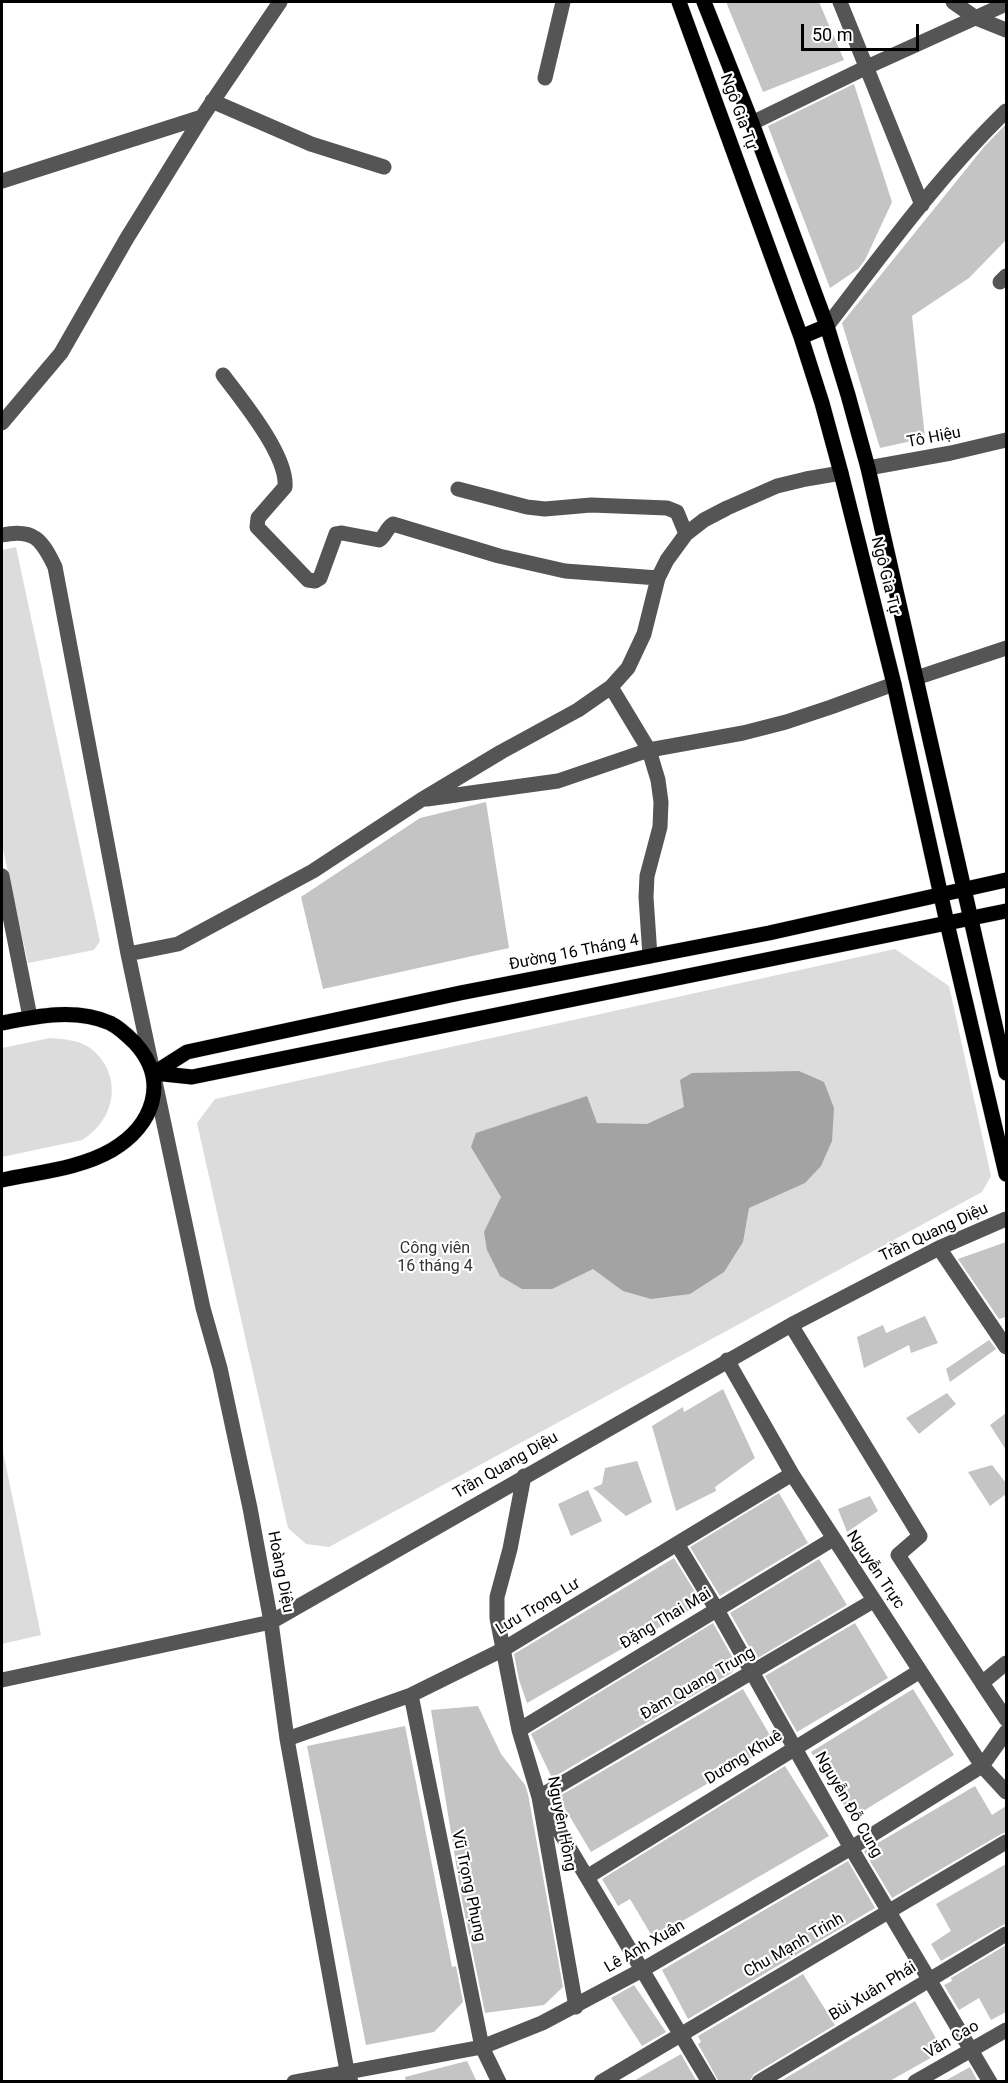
<!DOCTYPE html>
<meta charset="utf-8">
<style>
body{margin:0}
#map{position:relative;width:1008px;height:2083px;overflow:hidden;background:#fff;font-family:Roboto,sans-serif}
canvas{display:block}
.frame{position:absolute;inset:0;border:3px solid #000;pointer-events:none}
.scale{position:absolute;left:801px;top:24px;width:118px;height:27px;box-sizing:border-box;border:3px solid #000;border-top:0;padding-left:8px;font-size:18px;line-height:21px;white-space:nowrap;color:#000;-webkit-text-stroke:4px #fff;paint-order:stroke}
</style>
<div id="map">
<canvas width="1008" height="2083"></canvas>
<div class="frame"></div>
<div class="scale">50 m</div>
</div>
<script>
const g = document.querySelector('canvas').getContext('2d');
g.lineJoin = 'round';
function paint(path, color) { g.fillStyle = color; g.fill(path, 'evenodd'); }
function trace(path, color, width, dash) { g.strokeStyle = color; g.lineWidth = width; g.lineCap = dash ? 'butt' : 'round'; g.setLineDash(dash || []); g.stroke(path); }
function write(font, color, halo, rows, align = 'center') {
  g.font = font + ' Roboto,sans-serif'; g.lineWidth = 4.5; g.setLineDash([]); g.textBaseline = 'middle'; g.strokeStyle = halo; g.fillStyle = color; for (const [text, x, y, turn = 0] of rows) {
    g.save(); g.translate(x, y); g.rotate((+turn || 0) * Math.PI / 180); g.textAlign = isNaN(turn) ? turn : align; if (halo) g.strokeText(text, 0, 0); g.fillText(text, 0, 0); g.restore();
  }
}
paint(new Path2D(`
 M 16,547 L 100,941 L 94,950 L 28,963 L 2,845 L 2,550 Z
 M 895,949 L 949,986 L 991,1176 L 982,1192 L 329,1547 L 306,1544 L 288,1528 L 197,1123 L 215,1099 Z
 M 50,1038 C 64,1039 79,1040 90,1048 C 124,1074 116,1120 82,1140 L 2,1157 L 2,1048 Z
 M 2,1447 L 41,1635 L 2,1644 Z`), '#dcdcdc');
paint(new Path2D(`
 M 799,1071 L 824,1082 L 834,1108 L 832,1141 L 821,1166 L 805,1183 L 749,1208 L 743,1242 L 724,1272 L 690,1294 L 651,1299 L 623,1291 L 593,1269 L 552,1289 L 522,1289 L 500,1276 L 487,1250 L 484,1232 L 501,1197 L 471,1147 L 476,1133 L 587,1096 L 597,1123 L 647,1124 L 684,1107 L 680,1080 L 692,1073 Z`), '#a3a3a3');
paint(new Path2D(`
 M 726,2 L 819,2 L 844,60 L 763,92 Z
 M 854,84 L 892,202 L 865,260 L 858,269 L 830,288 L 768,126 Z
 M 1006,124 L 1006,240 L 969,278 L 912,316 L 925,438 L 880,448 L 842,323 L 984,147 Z
 M 486,802 L 509,948 L 323,989 L 301,897 L 420,818 Z
 M 1006,1242 L 1006,1317 L 999,1319 L 958,1259 Z
 M 925,1316 L 938,1343 L 911,1353 L 909,1345 L 864,1368 L 857,1337 L 883,1325 L 886,1333 Z
 M 989,1340 L 996,1349 L 950,1382 L 946,1369 Z
 M 723,1389 L 755,1458 L 715,1487 L 716,1491 L 676,1511 L 652,1426 L 683,1407 L 684,1412 Z
 M 947,1393 L 956,1404 L 919,1434 L 906,1418 Z
 M 1006,1413 L 1006,1450 L 990,1425 Z
 M 637,1461 L 652,1502 L 626,1516 L 593,1488 L 602,1484 L 605,1468 Z
 M 992,1465 L 1006,1483 L 1006,1494 L 990,1506 L 968,1472 Z
 M 588,1490 L 602,1521 L 571,1536 L 558,1504 Z
 M 779,1493 L 808,1543 L 720,1596 L 690,1547 Z
 M 870,1496 L 878,1511 L 847,1532 L 838,1509 Z
 M 674,1558 L 702,1603 L 527,1703 L 519,1680 L 514,1654 Z
 M 819,1559 L 847,1605 L 756,1659 L 730,1613 Z
 M 713,1623 L 738,1667 L 732,1670 L 733,1672 L 552,1778 L 531,1734 Z
 M 855,1623 L 888,1678 L 797,1732 L 765,1676 Z
 M 743,1689 L 775,1744 L 591,1852 L 558,1797 Z
 M 913,1689 L 954,1755 L 852,1818 L 811,1752 Z
 M 478,1706 L 501,1754 L 525,1785 L 528,1794 L 563,1987 L 544,2005 L 485,2013 L 462,1900 L 431,1710 Z
 M 405,1726 L 452,1967 L 456,1966 L 463,2002 L 434,2032 L 366,2045 L 307,1746 Z
 M 785,1766 L 829,1836 L 653,1938 L 630,1899 L 618,1906 L 602,1879 Z
 M 975,1786 L 992,1815 L 1006,1806 L 1006,1832 L 1001,1834 L 892,1898 L 864,1851 Z
 M 848,1861 L 875,1908 L 688,2019 L 662,1970 Z
 M 1006,1864 L 1006,1924 L 1001,1926 L 941,1961 L 931,1944 L 951,1931 L 936,1904 Z
 M 1006,1945 L 1006,2012 L 991,2020 L 979,1998 L 959,2010 L 944,1985 L 952,1981 L 951,1978 Z
 M 803,1974 L 835,2025 L 754,2074 L 749,2082 L 719,2082 L 698,2044 L 701,2042 L 698,2036 Z
 M 634,1985 L 666,2032 L 642,2046 L 611,1998 Z
 M 915,2001 L 943,2051 L 888,2082 L 779,2082 Z
 M 681,2054 L 697,2082 L 632,2082 Z
 M 467,2061 L 477,2082 L 406,2082 L 405,2077 Z
 M 970,2067 L 978,2082 L 943,2082 Z`), '#c4c4c4');
const major = new Path2D(`
 M 679,2 L 801,337 L 822,403 L 841,473 L 894,684 L 947,923 L 1006,1174
 M 704,2 L 752,123 L 827,326 L 848,395 L 868,468 L 1006,1073
 M 801,337 L 827,326
 M 2,1023 C 37,1016 76,1008 110,1023 C 120,1028 128,1036 135,1043 C 170,1081 153,1126 112,1150 C 79,1169 38,1172 2,1180
 M 154,1073 L 187,1052 L 460,993 L 769,933 L 1006,880
 M 154,1073 L 192,1077 L 1006,911`);
trace(major, '#dbdbdb', 16);
trace(new Path2D(`
 M 840,2 L 922,205
 M 953,2 L 976,18 L 1006,30
 M 545,78 L 563,2
 M 212,101 L 311,144 L 384,167
 M 752,123 L 867,67 L 1006,4
 M 2,181 L 202,117
 M 1000,282 L 1006,276
 M 827,326 C 884,252 939,176 1006,111
 M 223,375 C 242,400 288,456 285,487 L 258,518 L 257,527 L 308,580 L 315,581 L 320,578 L 336,534 L 342,533 L 379,540 C 386,536 385,529 393,524 L 499,556 L 565,571 L 658,578
 M 2,423 L 61,353 L 127,238 L 202,117 L 280,2
 M 868,468 L 951,453 L 1006,440
 M 458,489 L 527,507 L 545,509 L 591,505 L 667,508 L 677,512 L 686,534
 M 2,535 C 34,528 42,540 55,567 L 128,954 L 203,1308 L 220,1368 L 250,1508 L 271,1622 L 287,1739 L 347,2071 L 351,2082
 M 916,678 L 1006,648
 M 611,687 L 649,750 L 658,780 L 661,802 L 660,827 L 647,876 L 646,897 L 650,956
 M 427,799 L 558,781 L 649,750 L 743,733 L 786,722 L 831,707 L 894,684
 M 2,876 L 30,1017
 M 128,954 L 178,944 L 313,871 L 421,800 L 501,752 L 578,710 L 611,687 L 628,668 L 644,634 L 658,578 L 667,560 L 686,534 L 704,520 L 727,508 L 777,486 L 806,479 L 841,473
 M 939,1248 L 1006,1347
 M 791,1325 L 920,1536 L 898,1555 L 982,1683
 M 727,1360 L 792,1474 L 982,1766 L 1006,1792
 M 524,1476 L 510,1549 L 497,1597 L 497,1618 L 519,1730 L 539,1797 L 576,2007
 M 677,1544 L 717,1610 L 851,1848 L 990,2082
 M 1006,1663 L 982,1683 L 1006,1719
 M 2,1680 L 271,1622 L 791,1325 L 939,1248 L 1006,1219
 M 411,1695 L 482,2047 L 499,2082
 M 519,1730 L 833,1539
 M 287,1739 L 411,1695 L 502,1650 L 792,1474
 M 587,1877 L 920,1671
 M 294,2082 L 482,2047 L 542,2023 L 642,1970 L 851,1848 L 982,1766 L 1006,1732
 M 601,2082 L 1006,1842
 M 709,2082 L 539,1797 L 873,1601
 M 759,2082 L 1006,1934
 M 915,2082 L 1006,2030`), '#555', 15);
trace(major, '#000', 15);
write('16px', '#000', '#fff', [
 ["Ngô Gia Tự",738,112,70],
 ["Tô Hiệu",934,438,-11],
 ["Ngô Gia Tự",885,576,76],
 ["Đường 16 Tháng 4",574,953,-11],
 ["Trần Quang Diệu",934,1233,-25],
 ["Trần Quang Diệu",506,1466,-30],
 ["Nguyễn Trực",875,1570,56],
 ["Hoàng Diệu",280,1572,79],
 ["Lưu Trọng Lư",538,1607,-31],
 ["Đặng Thai Mai",666,1619,-31],
 ["Đàm Quang Trung",698,1684,-30],
 ["Dương Khuê",744,1758,-32],
 ["Nguyễn Đỗ Cung",848,1805,60],
 ["Nguyên Hồng",561,1824,79],
 ["Vũ Trọng Phụng",468,1886,78],
 ["Chu Mạnh Trinh",794,1946,-30],
 ["Lê Anh Xuân",645,1947,-30],
 ["Bùi Xuân Phái",873,1992,-31],
 ["Văn Cao",952,2040,-30]
]);
write('16px', '#333', '#fff', [
 ["Công viên",435,1249],
 ["16 tháng 4",435,1267]
]);
</script>
